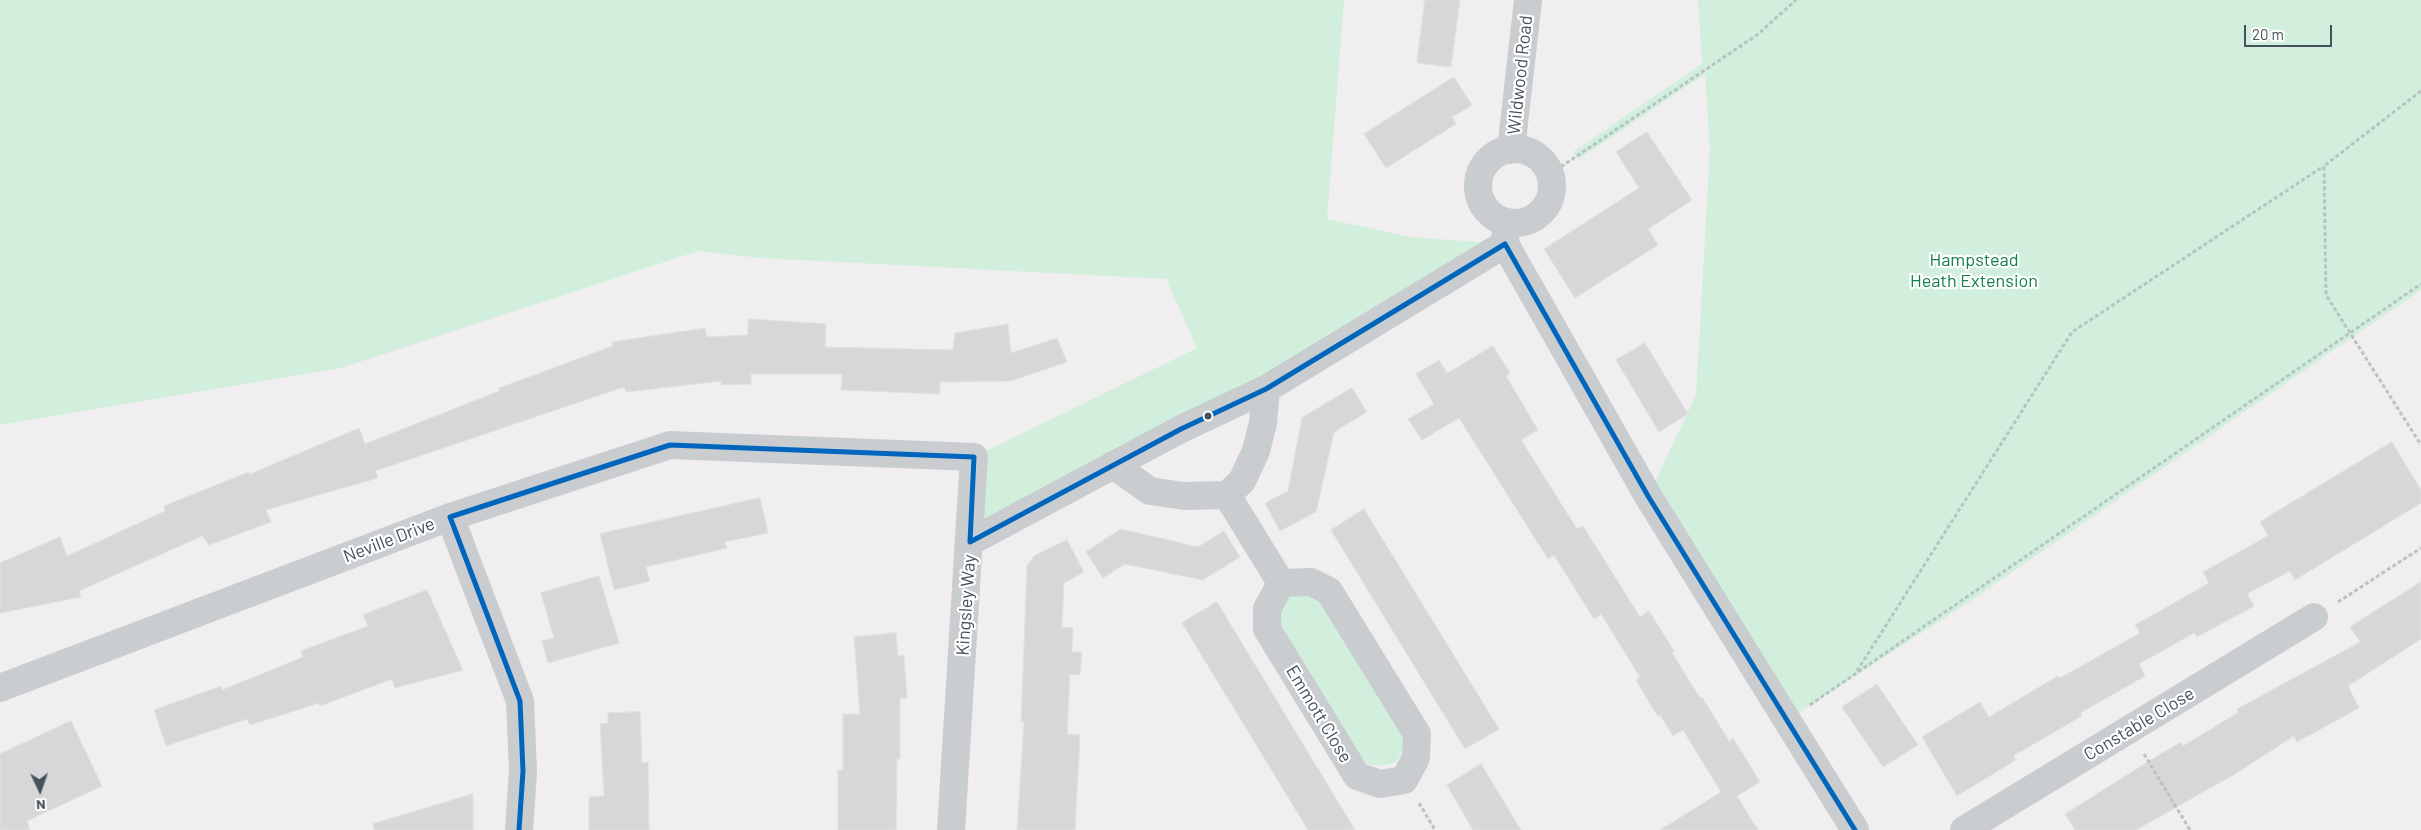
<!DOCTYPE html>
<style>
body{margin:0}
#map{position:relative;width:2421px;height:830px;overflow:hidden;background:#f0eeee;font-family:Barlow,sans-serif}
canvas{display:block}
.north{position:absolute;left:15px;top:765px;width:50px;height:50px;-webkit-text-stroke:4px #fff;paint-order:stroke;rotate:177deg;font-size:14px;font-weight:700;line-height:20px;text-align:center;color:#45515c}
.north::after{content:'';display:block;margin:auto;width:18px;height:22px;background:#45515c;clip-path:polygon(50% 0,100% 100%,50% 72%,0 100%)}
.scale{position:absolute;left:2244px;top:25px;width:88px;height:22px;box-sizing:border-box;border:2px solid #45515c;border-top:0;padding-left:6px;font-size:15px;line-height:18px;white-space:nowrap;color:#45515c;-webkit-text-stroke:4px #fff;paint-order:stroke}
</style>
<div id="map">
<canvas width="2421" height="830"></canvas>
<div class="north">N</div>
<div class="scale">20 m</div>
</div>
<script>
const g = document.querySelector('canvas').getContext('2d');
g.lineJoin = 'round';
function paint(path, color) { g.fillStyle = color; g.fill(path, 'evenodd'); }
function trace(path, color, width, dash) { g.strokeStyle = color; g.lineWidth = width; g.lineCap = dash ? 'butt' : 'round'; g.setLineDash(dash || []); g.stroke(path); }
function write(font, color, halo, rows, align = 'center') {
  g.font = font + ' Barlow,sans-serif'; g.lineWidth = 4.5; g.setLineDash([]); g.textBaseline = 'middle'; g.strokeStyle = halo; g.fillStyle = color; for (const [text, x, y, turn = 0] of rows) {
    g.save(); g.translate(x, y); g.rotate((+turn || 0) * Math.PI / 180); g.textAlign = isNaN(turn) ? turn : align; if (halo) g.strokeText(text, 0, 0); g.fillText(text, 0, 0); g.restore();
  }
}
paint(new Path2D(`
 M 0,0 L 1344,0 L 1327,219 L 1411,237 L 1505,244 L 970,542 L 974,457 L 1197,348 L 1166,279 L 761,258 L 698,251 L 341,368 L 0,425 Z
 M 1698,0 L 2421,0 L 2421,290 L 1966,604 L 1788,720 L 1648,496 L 1696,395 L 1710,148 L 1705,74 L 1579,159 L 1573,152 L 1702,64 Z
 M 1316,593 L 1405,730 L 1406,744 L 1396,762 C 1382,767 1372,768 1360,759 L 1284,639 L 1278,616 L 1284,598 L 1293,594 Z`), '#d2efdd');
const building = new Path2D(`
 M 1425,0 L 1460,0 L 1451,67 L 1417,63 Z
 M 1454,77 L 1472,105 L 1452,117 L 1456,124 L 1386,168 L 1364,134 Z
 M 1647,132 L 1692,200 L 1648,229 L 1658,245 L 1575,298 L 1544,249 L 1639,188 L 1616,152 Z
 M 749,319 L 826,324 L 825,347 L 953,350 L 955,333 L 1008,324 L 1011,353 L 1057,338 L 1067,362 L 1011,381 L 940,382 L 940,394 L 841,390 L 842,374 L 751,374 L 751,384 L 721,385 L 721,381 L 626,392 L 624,387 L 375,471 L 378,478 L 266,510 L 271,522 L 209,545 L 202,536 L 79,591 L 81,597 L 0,613 L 0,563 L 60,537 L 67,556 L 165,511 L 164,506 L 249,472 L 250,474 L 359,428 L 365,444 L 499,391 L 499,388 L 613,346 L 612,342 L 705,328 L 707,337 L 747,335 Z
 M 1645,343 L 1688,414 L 1659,432 L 1616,360 Z
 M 1493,346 L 1510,373 L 1506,376 L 1538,430 L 1521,440 L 1577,529 L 1583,526 L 1640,617 L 1649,611 L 1674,651 L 1672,653 L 1700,698 L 1702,697 L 1729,741 L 1733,738 L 1760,782 L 1737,796 L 1758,830 L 1660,830 L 1721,792 L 1683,730 L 1673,736 L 1660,715 L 1658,717 L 1636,680 L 1640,677 L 1601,614 L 1594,619 L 1554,555 L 1548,559 L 1459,418 L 1422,440 L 1408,419 L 1434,404 L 1416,374 L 1439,360 L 1447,373 Z
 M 1352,388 L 1367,412 L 1334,432 L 1316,512 L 1280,531 L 1265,503 L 1288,491 L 1302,418 Z
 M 2392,442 L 2421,490 L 2421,503 L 2295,580 L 2290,571 L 2247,594 L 2254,606 L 2197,637 L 2194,633 L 2139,664 L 2145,676 L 2080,713 L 2082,716 L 2013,756 L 2016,760 L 1957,796 L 1922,737 L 1980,702 L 1989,717 L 2058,676 L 2060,678 L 2140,633 L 2135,625 L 2209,583 L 2203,572 L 2268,536 L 2260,522 Z
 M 760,498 L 768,533 L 725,542 L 727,548 L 646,567 L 650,581 L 614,590 L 600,534 Z
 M 1364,509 L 1499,729 L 1465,749 L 1331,530 Z
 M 1121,529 L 1198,547 L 1224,531 L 1240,557 L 1203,580 L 1124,564 L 1103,578 L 1086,552 Z
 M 1067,540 L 1084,572 L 1064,583 L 1062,627 L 1073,628 L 1072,652 L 1082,652 L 1080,675 L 1070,674 L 1067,734 L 1080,735 L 1075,830 L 1017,830 L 1024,722 L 1021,722 L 1027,566 L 1034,556 Z
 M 599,576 L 619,643 L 548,663 L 542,641 L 554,638 L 541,593 Z
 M 2421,582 L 2421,639 L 2348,686 L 2359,708 L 2297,742 L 2294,736 L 2235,774 L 2136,830 L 2075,830 L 2065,814 L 2154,758 L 2181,742 L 2183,746 L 2239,712 L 2237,709 L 2360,642 L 2350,627 Z
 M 427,590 L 463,670 L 395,688 L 392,679 L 320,706 L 319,703 L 250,725 L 247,719 L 166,746 L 154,710 L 221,686 L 222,690 L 303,657 L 301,651 L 368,626 L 363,615 Z
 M 1217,602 L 1355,830 L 1308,830 L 1182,623 Z
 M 896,633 L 898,656 L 904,655 L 907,698 L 900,698 L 900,759 L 897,759 L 896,830 L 838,830 L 838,770 L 843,770 L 843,714 L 860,714 L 854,637 Z
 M 1877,684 L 1918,745 L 1883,767 L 1842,707 Z
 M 640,712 L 642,763 L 648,762 L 649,830 L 589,830 L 589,797 L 604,796 L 600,724 L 608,723 L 608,713 Z
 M 71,721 L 102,786 L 27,821 L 30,830 L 0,830 L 0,754 Z
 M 1481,764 L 1521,830 L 1473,830 L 1447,785 Z
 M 473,794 L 473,830 L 374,830 L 373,824 Z`);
paint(building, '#d7d6d9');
trace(building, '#e1e0e1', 1);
trace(new Path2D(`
 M 2421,91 L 2324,166 L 2326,295 L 2421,445
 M 1550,174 L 1757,35 L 1796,0
 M 2338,602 L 2421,548
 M 1857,671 L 2072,332 L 2324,166
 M 1810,705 L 2421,284
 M 2144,754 L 2190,830
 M 1419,803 L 1435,830`), '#b7c4c0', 3, [4, 2.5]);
trace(new Path2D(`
 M1478 186a37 37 0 1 1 74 0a37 37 0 1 1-74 0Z
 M 1511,150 L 1528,0
 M 1506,222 L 1505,244 L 1648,496 L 1855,830
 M 1113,465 L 1150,491 L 1184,496 L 1227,495 L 1242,481 L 1256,451 L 1263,423 L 1266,389
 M 1227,495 L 1281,583
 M 450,517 L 520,701 L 523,771 L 519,830
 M 970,542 L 1181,429 L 1266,389 L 1505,244
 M 1311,582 L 1329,591 L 1417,734 L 1416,758 L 1404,780 L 1380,784 L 1357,776 L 1267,629 L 1267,609 L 1281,583 Z
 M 0,688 L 450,517 L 670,445 L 974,457 L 951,830
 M 1964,830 L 2314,617`), '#cacdd0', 28);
trace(new Path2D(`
 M 970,542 L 1181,429 L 1266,389 L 1505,244 L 1648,496 L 1855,830
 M 519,830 L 523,771 L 520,701 L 450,517 L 670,445 L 974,457 L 970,542`), '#0065bd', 5);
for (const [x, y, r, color] of [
 [1208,416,4.5,"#45515c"]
]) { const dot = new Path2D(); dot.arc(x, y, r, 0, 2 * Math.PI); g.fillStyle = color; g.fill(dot); trace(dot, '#fff', 2); }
write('18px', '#45515c', '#fff', [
 ["Wildwood Road",1520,75,-84],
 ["Neville Drive",389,540,-21],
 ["Kingsley Way",966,605,-86],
 ["Emmott Close",1319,714,59],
 ["Constable Close",2139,724,-31]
]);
write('18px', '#13804a', '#fff', [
 ["Hampstead",1974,260],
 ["Heath Extension",1974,281]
]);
</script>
